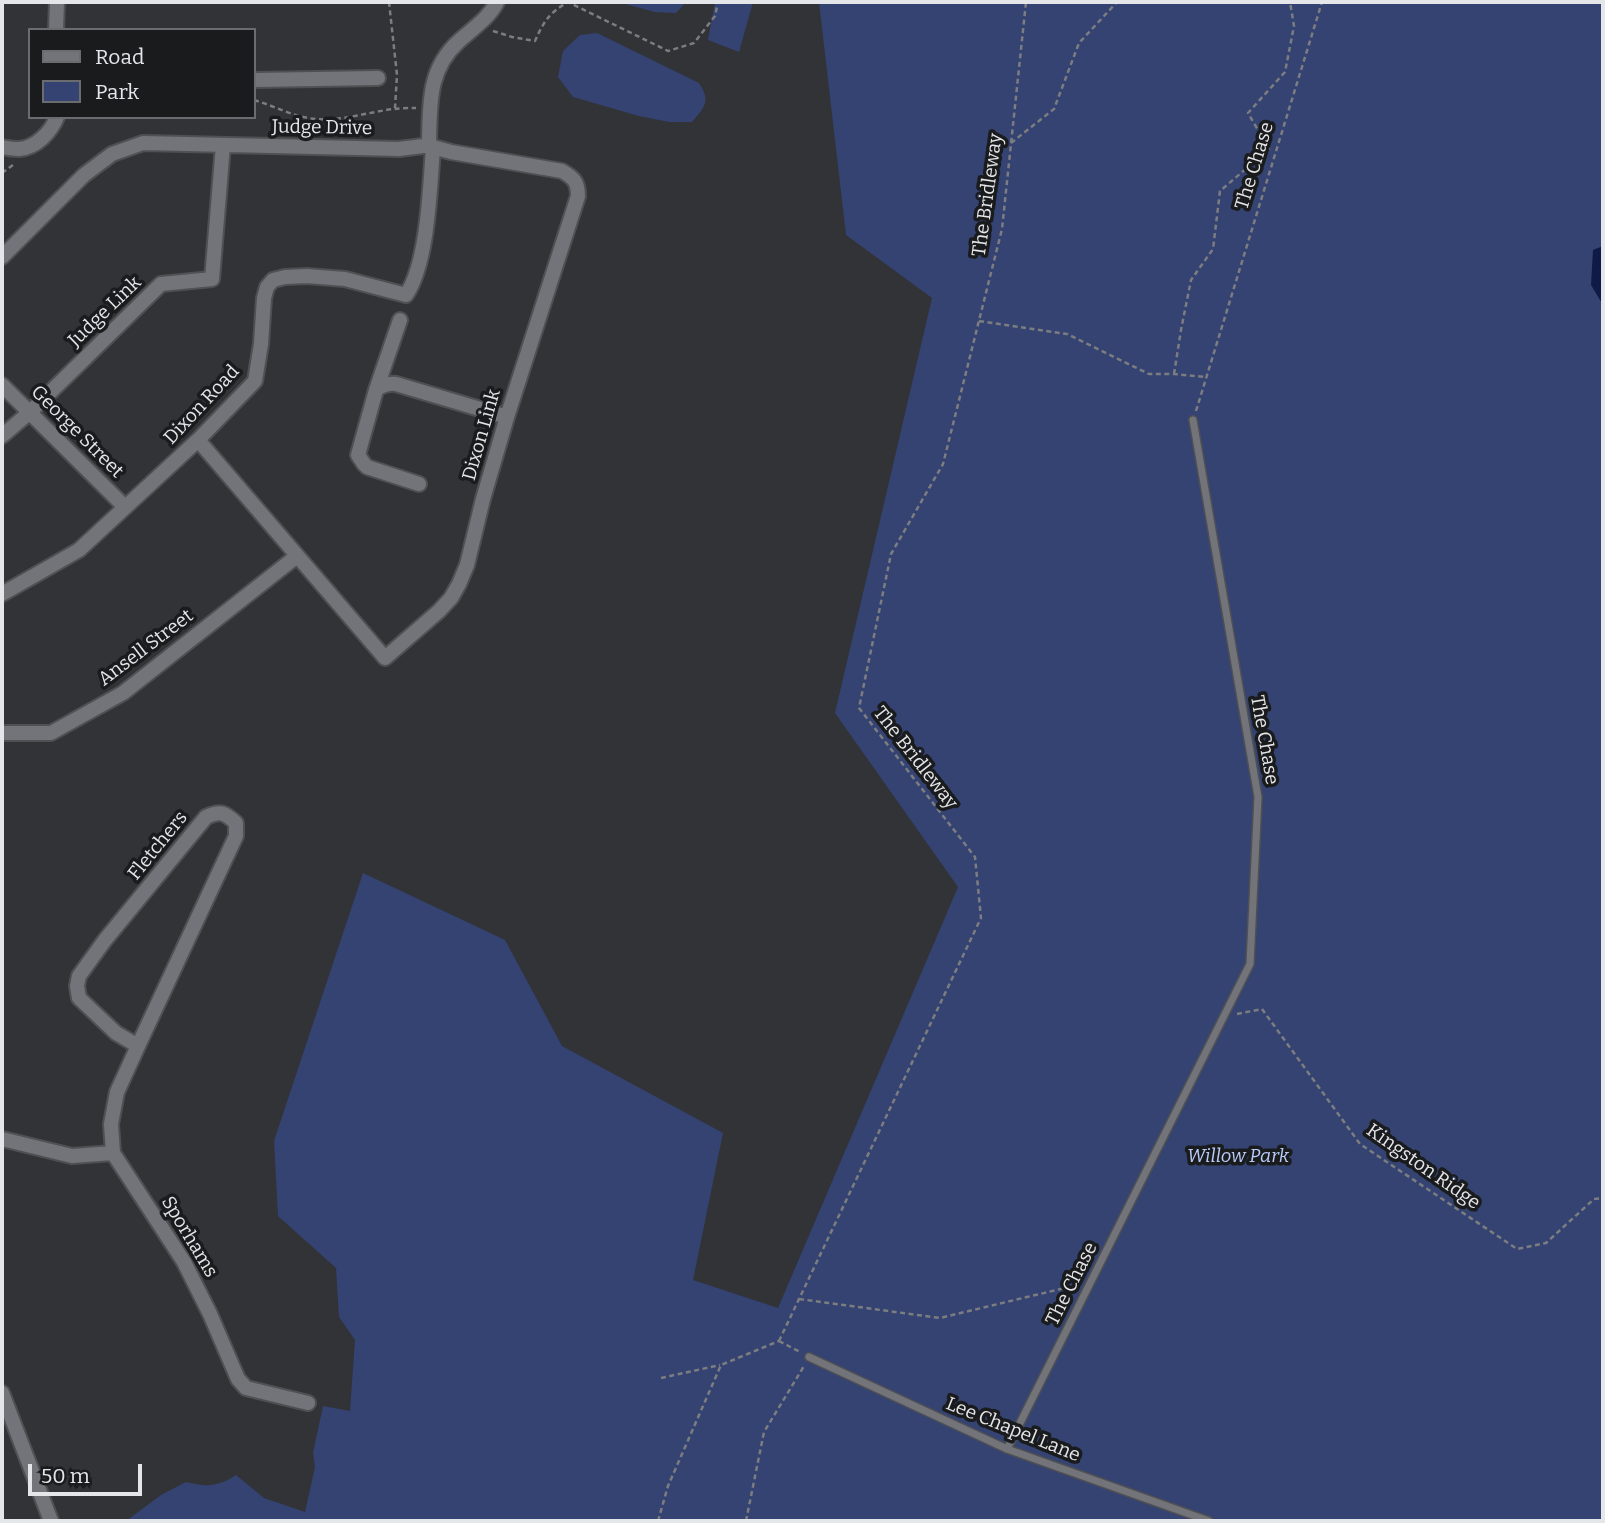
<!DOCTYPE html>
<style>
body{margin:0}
#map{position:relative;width:1605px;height:1523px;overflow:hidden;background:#323337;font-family:Bitter,serif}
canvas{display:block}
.frame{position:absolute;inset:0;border:4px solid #e5e6e9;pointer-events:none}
.legend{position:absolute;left:28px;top:28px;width:228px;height:91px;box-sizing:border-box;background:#1a1b1d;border:2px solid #6b6c6f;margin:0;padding:9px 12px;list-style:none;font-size:21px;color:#e5e6e9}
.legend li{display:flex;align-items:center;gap:14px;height:35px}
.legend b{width:35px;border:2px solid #6b6c6f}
.scale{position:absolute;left:28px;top:1464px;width:114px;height:32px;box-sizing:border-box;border:4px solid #e5e6e9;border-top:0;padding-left:9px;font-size:21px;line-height:24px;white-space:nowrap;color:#e5e6e9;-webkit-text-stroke:5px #1a1b1d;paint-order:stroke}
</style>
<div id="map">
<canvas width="1605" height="1523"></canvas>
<div class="frame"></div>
<ul class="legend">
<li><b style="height:9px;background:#727479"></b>Road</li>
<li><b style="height:19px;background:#344372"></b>Park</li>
</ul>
<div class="scale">50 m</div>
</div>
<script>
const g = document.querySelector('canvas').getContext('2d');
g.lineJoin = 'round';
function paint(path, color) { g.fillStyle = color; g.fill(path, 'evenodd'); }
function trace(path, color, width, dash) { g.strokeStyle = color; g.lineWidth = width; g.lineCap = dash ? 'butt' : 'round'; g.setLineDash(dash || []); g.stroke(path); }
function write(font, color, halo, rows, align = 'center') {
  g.font = font + ' Bitter,serif'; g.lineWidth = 7; g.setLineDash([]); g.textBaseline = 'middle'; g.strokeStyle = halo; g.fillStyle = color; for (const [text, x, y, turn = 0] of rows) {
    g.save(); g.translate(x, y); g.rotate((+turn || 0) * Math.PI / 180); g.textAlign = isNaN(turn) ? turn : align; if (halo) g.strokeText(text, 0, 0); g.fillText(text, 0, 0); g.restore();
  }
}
paint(new Path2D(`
 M 618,2 L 686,2 L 676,13 L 655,12 Z
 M 715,2 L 753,2 L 739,52 L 708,40 Z
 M 819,2 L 1603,2 L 1603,1521 L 126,1521 L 161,1495 L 186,1482 C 206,1487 218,1487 236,1475 L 264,1498 L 305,1512 L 315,1467 L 313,1453 L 323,1406 L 350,1411 L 355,1340 L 339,1317 L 336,1268 L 278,1216 L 274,1141 L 363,873 L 505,940 L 562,1046 L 723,1133 L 693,1280 L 778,1308 L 958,887 L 835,713 L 932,298 L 846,235 Z
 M 597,33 L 699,83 C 711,101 705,107 692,122 L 669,122 L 639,116 L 573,97 L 558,77 L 563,51 L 580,35 Z`), '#344372');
paint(new Path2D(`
 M 1603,246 L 1603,305 L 1591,285 L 1593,250 Z`), '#101a47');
const service = new Path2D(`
 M 809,1357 L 1007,1449 L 1209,1521
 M 1007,1449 L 1250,964 L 1258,797 L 1193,420`);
const minor = new Path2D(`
 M 56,30 L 57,2
 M 254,80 L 378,78
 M 2,147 C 7,148 14,149 19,149 C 36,148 51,132 57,117
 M 2,257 L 84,175 L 112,154 L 143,143 L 399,149 L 431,145
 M 2,385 L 125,507
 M 376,390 L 400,320
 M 2,436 L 30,412 L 161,284 L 212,279 L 223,145
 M 198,440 L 385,658 L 439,611 L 451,598 L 459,584 L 467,565 L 483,499 L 507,417 L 578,196 C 578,182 574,178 562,171 L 451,152 L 433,147
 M 419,484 L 367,467 L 364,464 L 358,455 L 376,390 C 382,385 388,383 396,384 L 507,417
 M 2,594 L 79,550 L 198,440 L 255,381 L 261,344 L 264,298 L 267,287 L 273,280 L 285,277 L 307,276 L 345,279 L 406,295 C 428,263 430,187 433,147 L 429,142 C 430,103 428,69 459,41 C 472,29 489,18 497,2
 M 2,733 L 51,733 L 123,693 L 297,556
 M 2,1139 L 72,1156 L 113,1153 L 184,1262 L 210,1314 L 238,1379 L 246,1388 L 308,1403
 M 113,1153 L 111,1124 L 117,1092 L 138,1046 L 116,1033 L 79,998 L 77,986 L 79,976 L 105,940 L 206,817 C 221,810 225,813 236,823 L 236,836 L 138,1046
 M 2,1393 L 51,1521`);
trace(service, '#4f5054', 10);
trace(minor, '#4f5054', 18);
trace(new Path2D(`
 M 389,2 L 397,75 L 395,108
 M 493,31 L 512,37 L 535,41 C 544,21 549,13 568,2 L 668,51 L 694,43 L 715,16 L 718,2
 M 254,100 C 275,106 295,118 317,119 C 343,121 368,112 394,109 C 401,108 409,108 416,108
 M 1011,143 L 1054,109 L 1079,43 L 1117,2
 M 2,173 L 13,165
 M 979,321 L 1067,334 L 1149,374 L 1174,374 L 1206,377
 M 1174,374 L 1181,330 L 1191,280 L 1213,249 L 1220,191 L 1269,149 L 1248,113 L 1285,72 L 1294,26 L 1290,2
 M 1196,411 L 1322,2
 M 1237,1014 L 1262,1009 L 1360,1144 L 1517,1249 L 1546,1243 L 1594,1199 L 1603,1198
 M 799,1299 L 940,1318 L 1077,1285
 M 779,1341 L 981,918 L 975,857 L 859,708 L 891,554 L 943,464 L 1002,229 L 1026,2
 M 779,1341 L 800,1352
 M 661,1378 L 720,1365
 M 658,1521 L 668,1486 L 721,1365 L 779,1341
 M 746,1521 L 764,1432 L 804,1366`), '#7c7d80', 2.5, [5, 3.5]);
trace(service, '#727479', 7);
trace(minor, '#727479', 14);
write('19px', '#e5e6e9', '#1a1b1d', [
 ["Judge Drive",322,128,1],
 ["The Chase",1255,166,-73],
 ["The Bridleway",988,195,-82],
 ["Judge Link",105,312,-44],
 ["Dixon Road",202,405,-47],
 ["George Street",77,432,45],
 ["Dixon Link",482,435,-74],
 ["Ansell Street",146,648,-37],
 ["The Chase",1264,740,80],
 ["The Bridleway",915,758,52],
 ["Fletchers",158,846,-51],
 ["Kingston Ridge",1423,1167,35],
 ["Sporhams",189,1237,59],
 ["The Chase",1072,1284,-63],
 ["Lee Chapel Lane",1013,1430,22]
]);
write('italic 19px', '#b9cbfa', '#1a1b1d', [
 ["Willow Park",1238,1157]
]);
</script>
